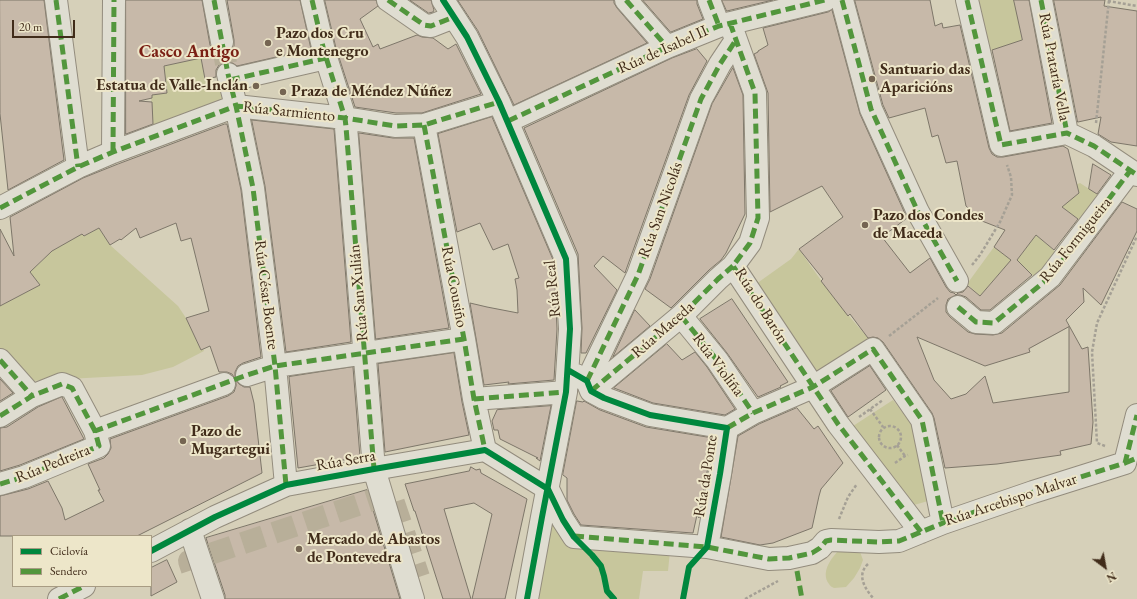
<!DOCTYPE html>
<meta charset="utf-8">
<style>
body{margin:0}
#map{position:relative;width:1137px;height:599px;overflow:hidden;background:#d6d0b9;font-family:"EB Garamond",serif}
canvas{display:block}
.legend{position:absolute;left:12px;top:535px;width:140px;height:52px;box-sizing:border-box;background:#ede6c9;border:1px solid #a89c83;margin:0;padding:5px 7px;list-style:none;font-size:12px;color:#412c1a}
.legend li{display:flex;align-items:center;gap:8px;height:20px}
.legend b{width:20px;border:1px solid #a89c83}
.north{position:absolute;left:1085px;top:547px;width:40px;height:40px;-webkit-text-stroke:3px #ede6c9;paint-order:stroke;rotate:148deg;font-size:11px;font-weight:700;line-height:16px;text-align:center;color:#412c1a}
.north::after{content:'';display:block;margin:auto;width:14px;height:18px;background:#412c1a;clip-path:polygon(50% 0,100% 100%,50% 72%,0 100%)}
.scale{position:absolute;left:12px;top:20px;width:63px;height:18px;box-sizing:border-box;border:2px solid #412c1a;border-top:0;padding-left:5px;font-size:12px;line-height:14px;white-space:nowrap;color:#412c1a;-webkit-text-stroke:3px #ede6c9;paint-order:stroke}
</style>
<div id="map">
<canvas width="1137" height="599"></canvas>
<ul class="legend">
<li><b style="height:5px;background:#00873e"></b>Ciclovía</li>
<li><b style="height:5px;background:#52963c"></b>Sendero</li>
</ul>
<div class="north">N</div>
<div class="scale">20 m</div>
</div>
<script>
const g = document.querySelector('canvas').getContext('2d');
g.lineJoin = 'round';
function paint(path, color) { g.fillStyle = color; g.fill(path, 'evenodd'); }
function trace(path, color, width, dash) { g.strokeStyle = color; g.lineWidth = width; g.lineCap = dash ? 'butt' : 'round'; g.setLineDash(dash || []); g.stroke(path); }
function write(font, color, halo, rows, align = 'center') {
  g.font = font + ' "EB Garamond",serif'; g.lineWidth = 4; g.setLineDash([]); g.textBaseline = 'middle'; g.strokeStyle = halo; g.fillStyle = color; for (const [text, x, y, turn = 0] of rows) {
    g.save(); g.translate(x, y); g.rotate((+turn || 0) * Math.PI / 180); g.textAlign = isNaN(turn) ? turn : align; if (halo) g.strokeText(text, 0, 0); g.fillText(text, 0, 0); g.restore();
  }
}
paint(new Path2D(`
 M 976,0 L 1014,0 L 1022,25 L 1019,26 L 1023,45 L 1006,46 L 989,51 Z
 M 215,44 L 219,65 L 203,69 L 207,87 L 222,84 L 225,102 L 153,128 L 151,95 L 164,66 L 178,63 L 176,52 Z
 M 1080,183 L 1103,198 L 1085,224 L 1062,207 L 1075,185 Z
 M 75,222 L 84,236 L 99,228 L 110,245 L 178,306 L 186,318 L 201,350 L 203,349 L 204,351 L 173,367 L 142,375 L 30,381 L 0,348 L 0,306 L 40,285 L 26,268 L 34,268 L 44,259 L 46,241 L 54,250 L 76,237 Z
 M 1036,235 L 1059,255 L 1035,278 L 1028,270 L 1016,282 L 1003,269 L 980,296 L 967,284 L 994,247 L 1015,263 Z
 M 799,249 C 822,283 845,313 873,343 L 819,378 L 756,284 L 791,259 Z
 M 893,400 L 918,432 L 928,501 L 914,505 L 853,426 Z
 M 554,505 L 578,534 L 670,551 L 668,571 L 643,571 L 639,599 L 533,599 Z
 M 840,549 L 859,549 L 863,560 L 860,568 L 854,578 L 846,587 L 834,588 C 832,587 830,586 829,584 C 820,572 832,557 840,549 Z`), '#c7c69c');
const building = new Path2D(`
 M 0,0 L 44,0 L 64,160 L 8,190 L 0,114 Z
 M 126,0 L 202,0 L 210,45 L 213,50 L 218,54 L 224,54 L 230,51 L 234,46 L 234,40 L 227,0 L 300,0 L 311,49 L 237,66 L 231,62 L 225,62 L 219,65 L 216,70 L 216,77 L 205,79 L 201,58 L 164,66 L 167,93 L 152,95 L 152,98 L 139,101 L 152,102 L 153,124 L 126,134 Z
 M 325,0 L 376,0 L 378,6 L 360,19 L 373,47 L 378,44 L 380,49 L 417,35 L 422,37 L 433,38 L 448,49 L 456,44 L 481,94 L 422,113 L 396,113 L 355,107 L 336,48 Z
 M 410,0 L 431,0 L 434,10 L 433,12 L 429,13 Z
 M 458,0 L 614,0 L 614,3 L 617,8 L 647,43 L 514,105 L 478,31 Z
 M 643,0 L 697,0 L 697,4 L 703,19 L 671,32 Z
 M 722,0 L 773,0 L 727,11 Z
 M 855,0 L 930,0 L 935,26 L 942,23 L 943,28 L 960,25 L 989,148 L 992,154 L 997,157 L 1003,157 L 1063,146 L 1068,149 L 1079,193 L 1062,207 L 1078,219 L 1054,250 L 1036,235 L 1017,260 L 1032,275 L 990,310 L 981,310 L 966,297 L 960,295 L 956,295 L 958,293 L 963,292 L 968,286 L 980,296 L 1011,260 L 994,247 L 1005,230 L 982,221 L 966,206 L 957,161 L 946,163 L 938,135 L 932,137 L 925,108 L 889,118 L 883,105 Z
 M 1014,0 L 1029,0 L 1052,123 L 1010,131 L 992,50 L 1022,40 Z
 M 1054,0 L 1105,0 L 1104,6 L 1137,11 L 1137,146 L 1111,142 L 1098,134 L 1101,117 L 1078,122 Z
 M 832,10 L 860,114 L 907,218 L 882,237 L 910,273 L 930,258 L 946,287 L 950,292 L 954,293 L 956,295 L 948,299 L 946,305 L 946,312 L 950,317 L 968,332 L 975,334 L 993,335 L 1002,333 L 1060,285 L 1122,202 L 1137,209 L 1137,231 L 1101,305 L 1083,288 L 1084,302 L 1066,320 L 1082,349 L 1088,347 L 1093,422 L 1091,444 L 1060,451 L 1061,455 L 997,464 L 945,468 L 934,418 L 932,413 L 883,342 L 878,338 L 873,337 L 868,338 L 850,314 L 848,316 L 821,281 L 823,279 L 799,249 L 843,217 L 822,186 L 770,212 L 768,93 L 754,54 L 758,52 L 758,51 L 768,45 L 763,28 L 828,12 ZM 1069,327 L 1069,392 L 993,403 L 985,376 L 966,394 L 951,399 L 934,380 L 917,337 L 985,366 L 1030,352 L 1029,349 Z
 M 697,49 L 707,61 L 689,95 L 626,270 L 625,273 L 603,256 L 594,266 L 617,290 L 586,353 L 581,353 L 582,328 L 578,254 L 524,128 L 672,58 Z
 M 733,68 L 743,95 L 745,214 L 726,253 L 721,260 L 709,270 L 671,308 L 645,289 L 650,279 L 712,104 Z
 M 492,117 L 554,262 L 557,329 L 554,380 L 508,384 L 509,382 L 484,385 L 470,303 L 487,307 L 518,313 L 517,290 L 515,279 L 519,278 L 508,244 L 493,250 L 480,223 L 457,232 L 438,134 Z
 M 252,120 L 334,129 L 351,342 L 286,352 L 265,186 Z
 M 225,124 L 227,124 L 241,190 L 261,357 L 243,363 L 238,366 L 235,372 L 235,379 L 232,374 L 227,372 L 219,372 L 210,346 L 201,350 L 186,318 L 209,311 L 191,238 L 181,241 L 176,223 L 140,238 L 136,228 L 121,240 L 120,239 L 110,245 L 99,228 L 84,236 L 82,234 L 52,251 L 30,272 L 40,285 L 0,306 L 0,229 L 14,256 L 10,217 L 83,178 L 118,164 Z
 M 359,133 L 393,138 L 414,138 L 449,328 L 376,339 Z
 M 1093,164 L 1111,175 L 1097,194 L 1089,189 Z
 M 732,299 L 788,382 L 780,386 L 781,387 L 758,397 L 727,353 L 700,319 Z
 M 635,310 L 650,326 L 613,357 Z
 M 667,344 L 682,360 L 695,352 L 707,367 L 735,409 L 725,415 L 653,403 L 614,388 Z
 M 454,353 L 462,402 L 469,435 L 385,452 L 378,364 Z
 M 870,366 L 886,390 L 848,417 L 831,391 Z
 M 353,367 L 360,457 L 298,468 L 289,377 Z
 M 0,379 L 13,393 L 0,401 Z
 M 236,380 L 239,384 L 244,387 L 250,387 L 254,403 L 262,473 L 137,536 L 0,536 L 0,496 L 28,489 L 48,481 L 62,508 L 65,520 L 104,501 L 98,490 L 100,490 L 88,464 L 104,458 L 108,454 L 111,448 L 110,439 L 228,396 L 234,392 L 236,386 Z
 M 62,397 L 84,439 L 20,465 L 0,471 L 0,428 L 7,427 L 38,407 Z
 M 577,401 L 583,402 L 584,401 L 600,410 L 646,427 L 713,438 L 699,518 L 697,515 L 693,533 L 581,525 L 574,514 L 567,500 L 567,478 L 563,475 Z
 M 551,406 L 540,461 L 536,458 L 538,458 L 500,439 L 498,430 L 494,430 L 492,421 L 497,410 Z
 M 797,408 L 814,429 L 818,426 L 843,463 L 821,489 L 819,496 L 812,528 L 773,543 L 760,545 L 721,537 L 738,436 L 759,424 Z
 M 471,467 L 476,470 L 480,469 L 481,473 L 527,499 L 505,599 L 472,599 L 492,514 L 474,503 L 444,509 L 471,599 L 443,599 L 415,511 L 414,511 L 405,484 L 469,471 Z
 M 367,490 L 400,599 L 225,599 L 225,595 L 206,538 Z
 M 167,560 L 177,582 L 151,596 L 151,568 Z`);
paint(building, '#c7b9a9');
trace(building, '#7d7669', 1);
trace(new Path2D(`
 M 222,42 L 228,74
 M 192,570 L 189,561 L 391,494 L 419,577`), '#b8af99', 22, [22, 11]);
const minor = new Path2D(`
 M 56,0 L 78,167
 M 214,0 L 222,42
 M 312,0 L 324,51 L 345,118 L 346,127 L 374,469 L 413,599
 M 388,0 L 424,25 L 431,26 L 454,17
 M 443,0 L 467,37 L 499,102 L 566,259 L 570,329 L 566,392 L 542,517 L 527,599
 M 626,0 L 667,47
 M 709,0 L 719,26
 M 842,0 L 871,109 L 918,212 L 957,281
 M 967,0 L 1001,145 L 1067,133 L 1094,146 L 1137,175
 M 1041,0 L 1067,133
 M 730,23 L 755,93 L 758,218 L 750,243 L 733,266 L 838,424 L 921,532
 M 228,74 L 236,106 L 253,188 L 275,366 L 286,485
 M 230,80 L 326,58
 M 508,121 L 667,47 L 719,26 L 825,0
 M 424,125 L 464,339 L 474,399 L 485,450
 M 113,152 L 114,0
 M 0,208 L 78,167 L 113,152 L 236,106 L 345,118 L 395,126 L 424,125 L 499,102
 M 958,307 L 976,322 L 994,323 L 1050,277 L 1130,171
 M 681,316 L 717,360 L 753,413
 M 0,360 L 32,396
 M 247,375 L 275,366 L 464,339
 M 576,375 L 587,381 L 591,391 L 604,398 L 650,415 L 727,428 L 720,474 L 707,547
 M 587,381 L 638,275 L 701,99 L 720,64 L 736,40
 M 591,391 L 681,316 L 718,279 L 733,266
 M 474,399 L 566,392
 M 0,416 L 32,396 L 62,384 L 72,388 L 95,431
 M 727,428 L 753,413 L 813,387 L 873,349 L 922,420 L 943,523
 M 0,484 L 24,477 L 99,446 L 95,431 L 224,384
 M 548,489 L 563,520 L 574,537 L 707,547 L 769,559 L 789,558 L 812,553 L 820,548 L 826,541 L 831,540 L 879,542 L 899,541 L 943,523 L 1033,492 L 1125,463 L 1137,415
 M 190,530 L 213,599
 M 151,551 L 215,517 L 286,485 L 374,469 L 485,450 L 548,489
 M 59,599 L 84,586`);
trace(minor, '#938c7d', 24);
trace(new Path2D(`
 M 1108,1 L 1137,6
 M 1096,123 L 1109,0
 M 972,265 L 980,255 L 1000,222 L 1012,195 L 1011,177 L 1007,165
 M 889,336 L 938,298
 M 870,409 L 883,427
 M 859,417 L 883,400
 M879 437a11 11 0 1 1 22 0a11 11 0 1 1-22 0Z
 M 897,445 L 905,456
 M 1105,446 L 1097,443 L 1092,352 L 1097,323 L 1137,236
 M 895,463 L 905,456 L 908,455
 M 839,519 L 848,497 L 857,484
 M 596,561 L 601,566 L 604,576 L 607,591 L 614,599
 M 868,564 C 856,575 865,589 874,599
 M 683,599 L 689,567
 M 745,599 L 778,581`), '#a5a095', 2.5, [3, 2]);
trace(minor, '#dfddd1', 22);
trace(new Path2D(`
 M 56,0 L 78,167
 M 214,0 L 228,74 L 236,106 L 253,188 L 275,366 L 286,485
 M 312,0 L 324,51 L 345,118 L 346,127 L 374,469
 M 388,0 L 424,25 L 431,26 L 454,17
 M 626,0 L 667,47
 M 709,0 L 719,26
 M 842,0 L 871,109 L 918,212 L 957,281
 M 967,0 L 1001,145 L 1067,133 L 1094,146 L 1137,175
 M 1041,0 L 1067,133
 M 730,23 L 755,93 L 758,218 L 750,243 L 733,266 L 838,424 L 921,532
 M 230,80 L 326,58
 M 508,121 L 667,47 L 719,26 L 825,0
 M 424,125 L 464,339 L 474,399 L 485,450
 M 113,152 L 114,0
 M 0,208 L 78,167 L 113,152 L 236,106 L 345,118 L 395,126 L 424,125 L 499,102
 M 958,307 L 976,322 L 994,323 L 1050,277 L 1130,171
 M 681,316 L 717,360 L 753,413
 M 0,360 L 32,396
 M 587,381 L 638,275 L 701,99 L 720,64 L 736,40
 M 591,391 L 681,316 L 718,279 L 733,266
 M 474,399 L 566,392
 M 0,416 L 32,396 L 62,384 L 72,388 L 95,431
 M 727,428 L 753,413 L 813,387 L 873,349 L 922,420 L 943,523
 M 1125,463 L 1137,458
 M 0,484 L 24,477 L 99,446 L 95,431 L 247,375 L 275,366 L 464,339
 M 574,536 L 707,547 L 769,559 L 789,558 L 812,553 L 820,548 L 826,541 L 831,540 L 879,542 L 899,541 L 943,523 L 1033,492 L 1125,463 L 1137,415
 M 797,571 L 802,599
 M 59,599 L 84,586`), '#52963c', 5, [10, 5]);
trace(new Path2D(`
 M 443,0 L 467,37 L 499,102 L 566,259 L 570,329 L 566,392 L 542,517 L 527,599
 M 568,370 L 587,381 L 591,391 L 604,398 L 650,415 L 727,428 L 720,474 L 707,547 L 689,567 L 683,599
 M 548,489 L 563,520 L 574,537 L 592,555 L 601,566 L 604,576 L 607,591 L 614,599
 M 151,551 L 215,517 L 286,485 L 374,469 L 485,450 L 548,489`), '#00873e', 6);
for (const [x, y, r, color] of [
 [268,43,4,"#756552"],
 [872,79,4,"#756552"],
 [256,86,4,"#756552"],
 [283,92,4,"#756552"],
 [865,225,4,"#756552"],
 [183,441,4,"#756552"],
 [299,549,4,"#756552"]
]) { const dot = new Path2D(); dot.arc(x, y, r, 0, 2 * Math.PI); g.fillStyle = color; g.fill(dot); trace(dot, '#ede6c9', 1.5); }
write('bold 16px', '#412c1a', '#ede6c9', [
 ["Pazo dos Cru",276,34],
 ["e Montenegro",276,52],
 ["Santuario das",880,70],
 ["Aparicións",880,88],
 ["Estatua de Valle-Inclán",248,86,"right"],
 ["Praza de Méndez Núñez",291,92],
 ["Pazo dos Condes",873,216],
 ["de Maceda",873,234],
 ["Pazo de",191,432],
 ["Mugartegui",191,450],
 ["Mercado de Abastos",307,540],
 ["de Pontevedra",307,558]
], 'left');
write('16px', '#412c1a', '#ede6c9', [
 ["Rúa de Isabel II",663,50,-24],
 ["Rúa Prataría Vella",1054,67,79],
 ["Rúa Sarmiento",289,112,6],
 ["Rúa San Nicolás",661,210,-70],
 ["Rúa Formigueira",1076,240,-51],
 ["Rúa Cousiño",454,287,79],
 ["Rúa Real",553,289,-96],
 ["Rúa San Xulián",359,293,-95],
 ["Rúa César Boente",266,295,83],
 ["Rúa do Barón",761,306,58],
 ["Rúa Maceda",663,330,-41],
 ["Rúa Violiña",718,365,53],
 ["Rúa Serra",346,461,-10],
 ["Rúa Pedreira",53,464,-22],
 ["Rúa da Ponte",706,476,-81],
 ["Rúa Arcebispo Malvar",1011,500,-18]
]);
write('bold 18px', '#7a1f14', '#ede6c9', [
 ["Casco Antigo",189,52]
]);
</script>
